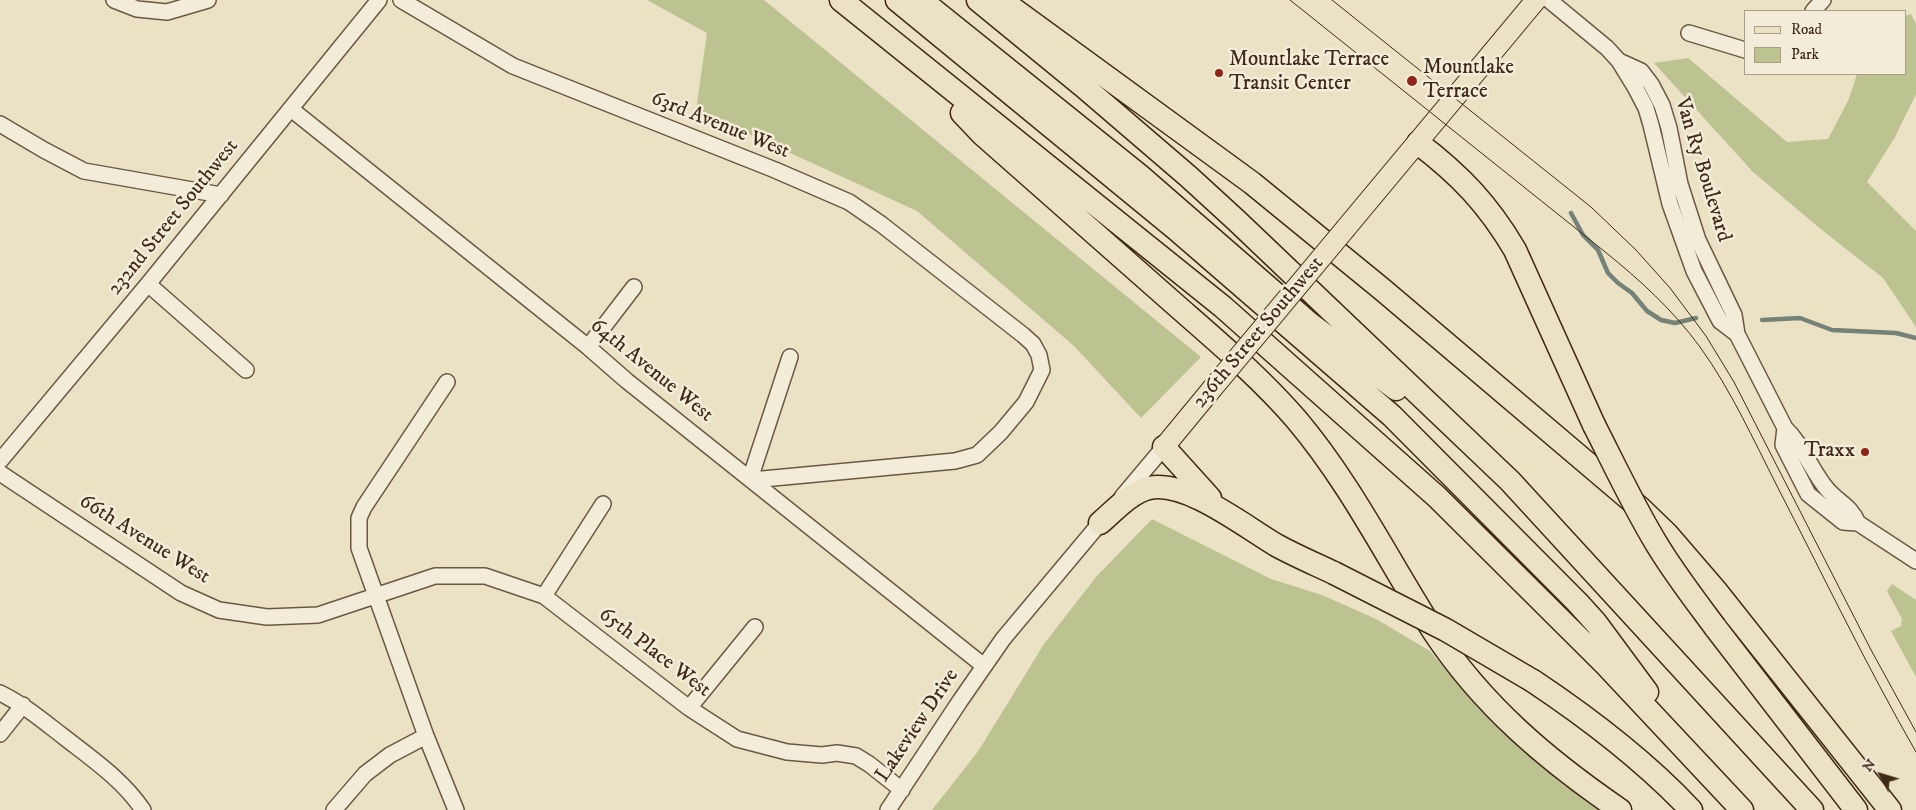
<!DOCTYPE html>
<style>
body{margin:0}
#map{position:relative;width:1916px;height:810px;overflow:hidden;background:#ebe2c5;font-family:"IM FELL DW Pica",serif}
canvas{display:block}
.legend{position:absolute;left:1744px;top:10px;width:162px;height:65px;box-sizing:border-box;background:#f2ecd9;border:1px solid #aa9e8b;margin:0;padding:6px 9px;list-style:none;font-size:15px;color:#3f2a16}
.legend li{display:flex;align-items:center;gap:10px;height:25px}
.legend b{width:25px;border:1px solid #aa9e8b}
.north{position:absolute;left:1856px;top:750px;width:50px;height:50px;-webkit-text-stroke:4px #f2ecd9;paint-order:stroke;rotate:309deg;font-size:14px;font-weight:700;line-height:20px;text-align:center;color:#3f2a16}
.north::after{content:'';display:block;margin:auto;width:18px;height:22px;background:#3f2a16;clip-path:polygon(50% 0,100% 100%,50% 72%,0 100%)}
</style>
<div id="map">
<canvas width="1916" height="810"></canvas>
<ul class="legend">
<li><b style="height:6px;background:#ebe2c5"></b>Road</li>
<li><b style="height:14px;background:#bdc291"></b>Park</li>
</ul>
<div class="north">N</div>
</div>
<script>
const g = document.querySelector('canvas').getContext('2d');
g.lineJoin = 'round';
function paint(path, color) { g.fillStyle = color; g.fill(path, 'evenodd'); }
function trace(path, color, width, dash) { g.strokeStyle = color; g.lineWidth = width; g.lineCap = dash ? 'butt' : 'round'; g.setLineDash(dash || []); g.stroke(path); }
function write(font, color, halo, rows, align = 'center') {
  g.font = font + ' "IM FELL DW Pica",serif'; g.lineWidth = 5; g.setLineDash([]); g.textBaseline = 'middle'; g.strokeStyle = halo; g.fillStyle = color; for (const [text, x, y, turn = 0] of rows) {
    g.save(); g.translate(x, y); g.rotate((+turn || 0) * Math.PI / 180); g.textAlign = isNaN(turn) ? turn : align; if (halo) g.strokeText(text, 0, 0); g.fillText(text, 0, 0); g.restore();
  }
}
paint(new Path2D(`
 M 647,0 L 764,0 L 1201,357 L 1141,418 L 1074,346 L 917,211 L 696,110 L 707,33 Z
 M 1911,14 L 1916,24 L 1916,94 L 1895,137 L 1867,182 L 1916,231 L 1916,327 L 1883,278 L 1817,226 L 1753,172 L 1654,63 L 1688,58 L 1787,142 L 1828,139 L 1848,101 L 1857,74 L 1905,74 L 1905,16 Z
 M 1152,519 L 1271,579 L 1322,595 L 1376,619 L 1430,651 L 1465,693 L 1499,728 L 1534,759 L 1603,810 L 932,810 L 979,750 L 1044,644 L 1096,577 Z
 M 1892,584 L 1916,600 L 1916,677 L 1891,631 L 1901,626 L 1902,619 L 1887,591 Z`), '#bdc291');
trace(new Path2D(`
 M 1642,84 C 1655,108 1662,131 1666,158
 M 1571,213 L 1583,235 L 1598,250 L 1608,273 L 1618,283 L 1632,293 L 1647,311 L 1661,320 L 1675,323 L 1696,318
 M 1696,256 L 1726,316
 M 1762,320 L 1800,318 L 1832,330 L 1896,333 L 1916,338`), '#758278', 4.5);
const minor = new Path2D(`
 M 114,0 L 137,9 L 167,12 L 208,0
 M 401,0 L 513,66 L 775,170 L 849,202 L 881,224 L 1023,335 L 1033,344 L 1039,355 L 1042,370 L 1026,402 L 1001,432 L 977,455 L 955,461 L 752,480
 M 1549,0 L 1607,48 L 1619,61 L 1635,87 L 1646,108 L 1651,125 L 1670,204 L 1694,271 L 1720,321 L 1737,334
 M 1813,11 L 1823,0
 M 1689,33 L 1745,50
 M 1619,61 L 1641,71 L 1651,84 L 1662,105 L 1669,128 L 1680,184 L 1698,240 L 1734,315 L 1737,334 L 1785,428 C 1803,445 1811,470 1827,489 C 1839,503 1850,505 1858,523
 M 291,109 L 588,347 L 627,381 L 984,666
 M 0,124 L 44,150 L 84,171 L 221,195
 M 148,284 L 246,370
 M 588,347 L 634,287
 M 447,382 L 364,507 L 359,518 L 359,548 L 426,736 L 456,810
 M 1785,428 L 1783,445 L 1808,494 L 1843,522 L 1858,523 L 1916,561
 M 0,461 L 148,284 L 379,0
 M 0,473 L 181,593 L 219,610 L 267,617 L 318,615 L 435,576 L 485,576 L 544,596 L 689,708 L 737,739 L 787,752 L 822,755 L 837,753 L 856,756 L 869,764 L 902,790
 M 750,479 L 790,357
 M 1122,497 L 1164,447
 M 544,596 L 603,504
 M 0,693 C 23,704 43,721 64,737 C 92,759 123,780 143,810
 M 689,708 L 755,627
 M 0,734 L 23,705
 M 334,810 L 365,774 L 390,755 L 426,736
 M 888,810 L 960,701 L 1003,639 L 1106,516`);
const major = new Path2D(`
 M 1346,228 L 1536,0
 M 1164,447 L 1211,390`);
const highway = new Path2D(`
 M 841,0 L 1223,307 L 1437,497 L 1606,665 L 1742,810
 M 897,0 L 1176,229 L 1392,416 L 1577,602 L 1596,623 L 1647,692
 M 921,0 L 1139,175 L 1309,323 L 1396,389
 M 978,0 L 1083,86 L 1189,177 L 1237,221 L 1510,481 L 1812,810
 M 1001,0 L 1252,183 L 1383,290 L 1640,508 L 1667,534 L 1717,592 L 1890,810
 M 962,113 L 982,134 C 1045,189 1107,244 1169,299 C 1212,337 1258,375 1296,419 C 1351,484 1388,560 1434,632 C 1483,706 1547,760 1620,810
 M 1418,143 C 1460,175 1488,204 1515,250 L 1594,425
 M 1164,447 L 1210,498
 M 1100,523 C 1114,511 1131,492 1149,488 C 1186,480 1244,526 1276,545 C 1294,555 1315,564 1334,573
 M 1715,627 L 1856,810
 M 1533,681 C 1590,719 1644,760 1691,810`);
trace(minor, '#6a5842', 18);
trace(major, '#3f2a16', 22);
trace(highway, '#3f2a16', 25);
trace(minor, '#f2ecd9', 15);
trace(major, '#ebe2c5', 20);
trace(highway, '#ebe2c5', 22);
trace(new Path2D(`
 M 1290,0 L 1604,251 C 1640,280 1673,310 1700,347 C 1731,390 1753,439 1777,486 C 1823,575 1866,665 1916,752
 M 1332,0 L 1591,207 L 1636,250 L 1670,288 L 1706,336 L 1734,382 L 1870,648 L 1916,732`), '#3f2a16', 1);
const majorBridge = new Path2D(`
 M 1211,390 L 1346,228`);
const highwayBridge = new Path2D(`
 M 1594,425 C 1614,464 1633,505 1656,543 C 1674,573 1695,600 1715,627
 M 1334,573 L 1446,630 L 1533,681`);
trace(majorBridge, '#3f2a16', 22, []);
trace(highwayBridge, '#3f2a16', 25, []);
trace(majorBridge, '#ebe2c5', 20);
trace(highwayBridge, '#ebe2c5', 22);
for (const [x, y, r, color] of [
 [1219,73,5,"#8f2418"],
 [1412,81,6,"#8f2418"],
 [1865,452,5,"#8f2418"]
]) { const dot = new Path2D(); dot.arc(x, y, r, 0, 2 * Math.PI); g.fillStyle = color; g.fill(dot); trace(dot, '#f2ecd9', 2); }
write('21px', '#3f2a16', '#f2ecd9', [
 ["Mountlake Terrace",1229,61],
 ["Transit Center",1229,85],
 ["Mountlake",1423,69],
 ["Terrace",1423,93],
 ["Traxx",1855,452,"right"]
], 'left');
write('21px', '#3f2a16', '#f2ecd9', [
 ["63rd Avenue West",720,126,22],
 ["Van Ry Boulevard",1702,170,73],
 ["232nd Street Southwest",174,218,-51],
 ["236th Street Southwest",1259,333,-50],
 ["64th Avenue West",651,371,39],
 ["66th Avenue West",144,540,32],
 ["65th Place West",654,653,37],
 ["Lakeview Drive",918,726,-56]
]);
</script>
